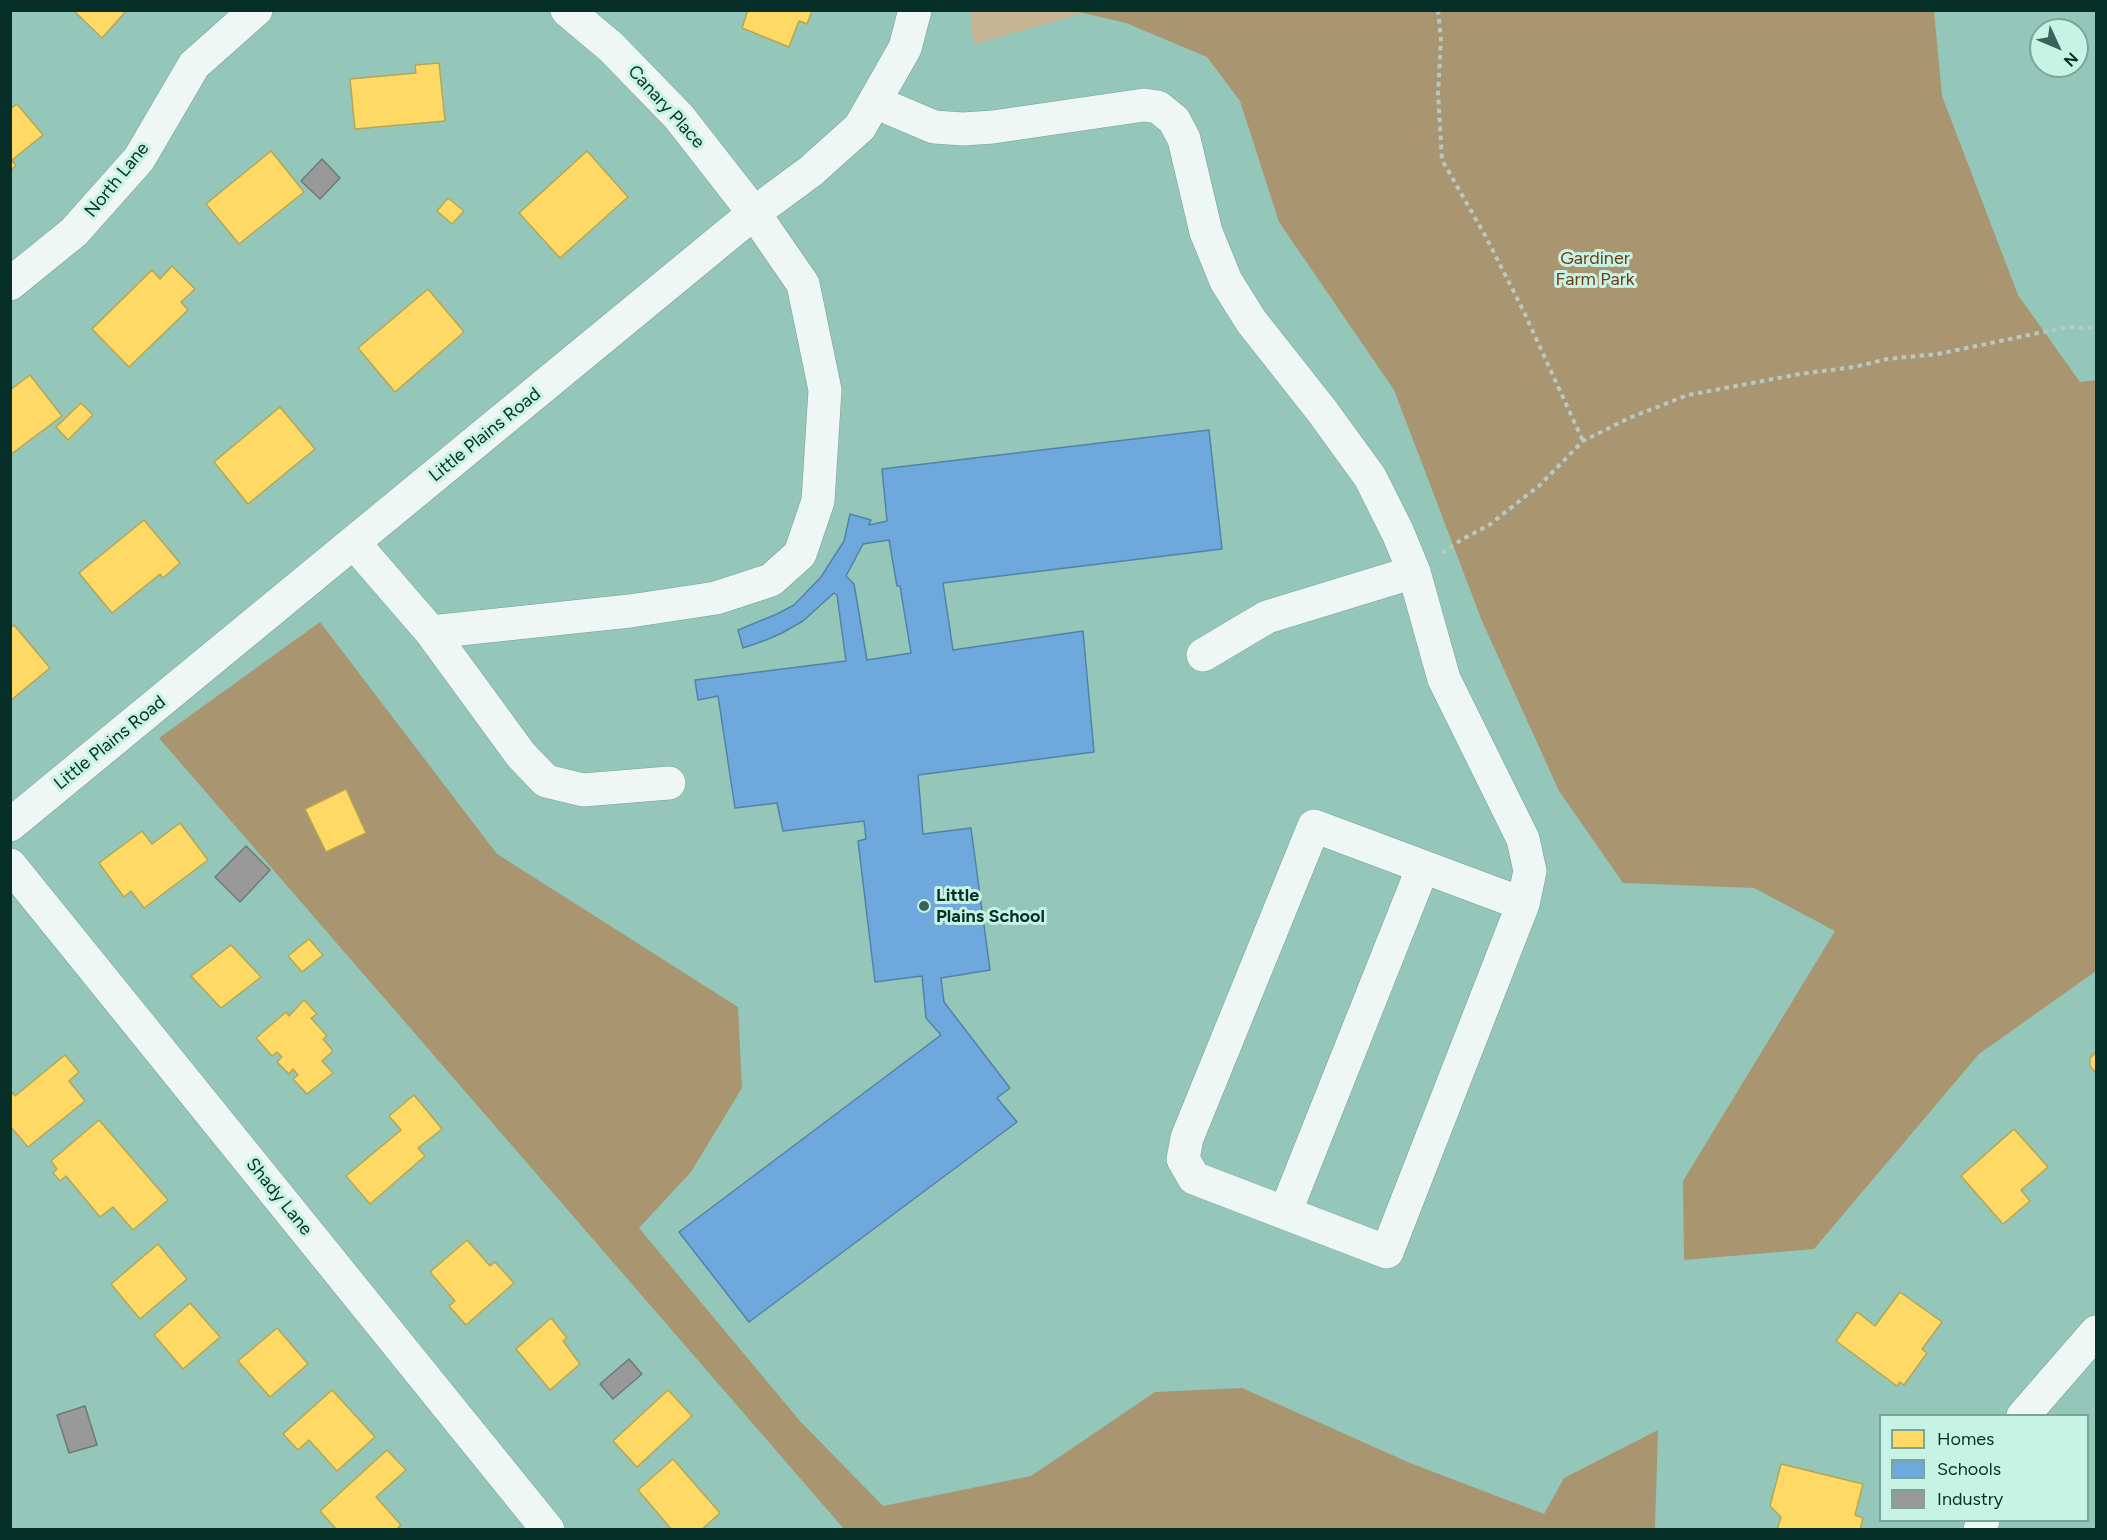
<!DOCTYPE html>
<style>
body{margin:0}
#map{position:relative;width:2107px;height:1540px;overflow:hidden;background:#94c7b9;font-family:Figtree,sans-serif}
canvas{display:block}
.frame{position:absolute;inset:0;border:12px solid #063027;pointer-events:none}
.legend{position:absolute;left:1879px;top:1414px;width:210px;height:108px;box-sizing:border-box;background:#c7f3e5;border:2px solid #7aa599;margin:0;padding:8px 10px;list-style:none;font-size:18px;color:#063027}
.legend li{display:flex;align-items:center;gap:12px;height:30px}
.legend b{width:30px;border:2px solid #7aa599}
.north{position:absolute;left:2029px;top:18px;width:60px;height:60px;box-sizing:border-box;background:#c7f3e5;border:2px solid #7aa599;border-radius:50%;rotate:134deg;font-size:16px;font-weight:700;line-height:24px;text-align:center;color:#063027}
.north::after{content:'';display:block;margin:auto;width:21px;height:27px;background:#38655a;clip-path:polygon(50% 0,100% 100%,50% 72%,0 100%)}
</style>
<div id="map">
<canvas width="2107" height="1540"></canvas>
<div class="frame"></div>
<ul class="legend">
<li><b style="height:16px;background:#ffd966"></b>Homes</li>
<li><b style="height:16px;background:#6fa8dc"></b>Schools</li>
<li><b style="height:16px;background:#999"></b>Industry</li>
</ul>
<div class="north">N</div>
</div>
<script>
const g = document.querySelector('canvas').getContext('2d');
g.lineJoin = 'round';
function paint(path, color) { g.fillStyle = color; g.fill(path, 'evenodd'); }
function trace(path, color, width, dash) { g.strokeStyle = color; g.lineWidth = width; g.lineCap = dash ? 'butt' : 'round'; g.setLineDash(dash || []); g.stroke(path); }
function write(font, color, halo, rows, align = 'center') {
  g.font = font + ' Figtree,sans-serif'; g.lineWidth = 6; g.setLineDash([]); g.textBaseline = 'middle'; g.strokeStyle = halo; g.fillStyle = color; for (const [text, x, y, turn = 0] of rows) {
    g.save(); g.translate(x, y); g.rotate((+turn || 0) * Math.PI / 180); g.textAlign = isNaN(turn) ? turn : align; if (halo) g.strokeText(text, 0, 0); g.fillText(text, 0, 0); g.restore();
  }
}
paint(new Path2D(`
 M 970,10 L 1091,11 L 974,44 Z`), '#c6b494');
paint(new Path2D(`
 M 1075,11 L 1934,11 L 1942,96 L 2018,295 L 2080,382 L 2096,380 L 2096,971 L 1979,1054 L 1814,1249 L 1684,1260 L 1683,1181 L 1835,931 L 1754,888 L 1623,883 L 1559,791 L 1482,621 L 1394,390 L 1279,222 L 1240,101 L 1207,57 L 1126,23 Z
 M 320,622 L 497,854 L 738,1007 L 742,1088 L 691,1172 L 639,1228 L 800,1421 L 883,1506 L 1031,1476 L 1155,1392 L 1242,1388 L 1410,1463 L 1544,1514 L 1564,1478 L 1658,1430 L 1655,1529 L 844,1529 L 159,738 Z`), '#a99671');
const homes = new Path2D(`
 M 73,10 L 127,10 L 102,38 Z
 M 748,10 L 812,10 L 812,11 L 807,24 L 799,21 L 789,47 L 742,28 Z
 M 439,63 L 445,121 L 355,129 L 350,79 L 416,73 L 415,65 Z
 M 17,104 L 43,135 L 12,160 L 16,166 L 10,170 L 10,109 Z
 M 271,151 L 304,192 L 239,244 L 206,204 Z
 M 587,151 L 628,197 L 560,258 L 519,213 Z
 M 448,198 L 464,211 L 452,224 L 437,211 Z
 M 172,266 L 195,289 L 181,302 L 188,310 L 129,367 L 92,329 L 152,270 L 160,279 Z
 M 428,289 L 464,332 L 395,392 L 358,348 Z
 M 30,375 L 62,416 L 10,455 L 10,390 Z
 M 81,403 L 93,415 L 68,440 L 56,427 Z
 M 280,407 L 315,449 L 248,504 L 214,462 Z
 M 144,520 L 180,563 L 163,578 L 160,574 L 112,613 L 79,573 Z
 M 14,625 L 50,668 L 10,701 L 10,628 Z
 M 346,789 L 366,833 L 326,852 L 305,809 Z
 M 180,823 L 208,860 L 144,908 L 131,891 L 124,897 L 99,863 L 142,831 L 152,844 Z
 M 309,939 L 323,955 L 302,972 L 288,956 Z
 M 231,945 L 261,977 L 221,1008 L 191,976 Z
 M 304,1000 L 317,1014 L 311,1018 L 327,1036 L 323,1039 L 333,1051 L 322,1061 L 333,1073 L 307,1094 L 293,1079 L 298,1075 L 293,1069 L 289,1074 L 277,1062 L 282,1057 L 277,1052 L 272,1056 L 256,1038 L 286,1012 L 289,1016 Z
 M 2096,1052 L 2096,1073 L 2090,1066 L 2090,1058 Z
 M 65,1055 L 79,1072 L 69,1081 L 85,1101 L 28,1147 L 10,1126 L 10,1095 L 13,1093 L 15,1096 Z
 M 414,1095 L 442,1129 L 418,1148 L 425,1156 L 370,1204 L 346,1176 L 401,1130 L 389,1116 Z
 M 99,1120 L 168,1200 L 133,1230 L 113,1207 L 100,1217 L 66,1176 L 60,1181 L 53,1173 L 57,1169 L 51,1161 Z
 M 2014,1129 L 2048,1167 L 2021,1190 L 2030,1201 L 2003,1224 L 1961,1176 Z
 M 467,1240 L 490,1266 L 495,1262 L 514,1283 L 466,1325 L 449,1306 L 455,1301 L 430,1272 Z
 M 158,1244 L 187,1279 L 140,1319 L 111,1284 Z
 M 1900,1292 L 1942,1322 L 1922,1349 L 1927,1353 L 1904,1385 L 1900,1382 L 1897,1386 L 1836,1341 L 1857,1312 L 1875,1326 Z
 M 190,1303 L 220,1337 L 183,1369 L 154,1335 Z
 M 551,1318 L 567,1338 L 563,1341 L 580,1364 L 550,1390 L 516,1349 Z
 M 277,1328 L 308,1364 L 270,1397 L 238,1361 Z
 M 332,1390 L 375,1437 L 337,1471 L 309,1440 L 298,1450 L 283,1434 Z
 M 668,1390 L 692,1416 L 637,1467 L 613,1441 Z
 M 387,1450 L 406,1470 L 376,1497 L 401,1525 L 396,1530 L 337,1530 L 320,1511 Z
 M 673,1459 L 720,1513 L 701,1530 L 672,1530 L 638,1490 Z
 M 1781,1464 L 1863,1484 L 1855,1515 L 1863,1518 L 1860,1530 L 1777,1530 L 1781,1517 L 1770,1506 Z`);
paint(homes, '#ffd966');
trace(homes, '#b4a653', 1.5);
const schools = new Path2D(`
 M 1209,430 L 1222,549 L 943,583 L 953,650 L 1083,631 L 1094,752 L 918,775 L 923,834 L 971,828 L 990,970 L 941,978 L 944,1002 L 1010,1088 L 997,1098 L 1017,1122 L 749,1322 L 679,1232 L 941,1035 L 926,1018 L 922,976 L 875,982 L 858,841 L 866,839 L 864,821 L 783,831 L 777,803 L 735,808 L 718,696 L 698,700 L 695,680 L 846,661 L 837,595 L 834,593 L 803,621 L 782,633 L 766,640 L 743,648 L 738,630 L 777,614 L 794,605 L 821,577 L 844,541 L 850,514 L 871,520 L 869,525 L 887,521 L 882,469 ZM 889,540 L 897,586 L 900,586 L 911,653 L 867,660 L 854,584 L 846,576 L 863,544 Z`);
paint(schools, '#6fa8dc');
trace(schools, '#5084a6', 1.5);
const industry = new Path2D(`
 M 322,159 L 340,178 L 320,199 L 301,181 Z
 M 246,846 L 270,870 L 240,902 L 215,877 Z
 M 629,1359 L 642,1374 L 613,1399 L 600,1384 Z
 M 85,1406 L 97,1445 L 69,1453 L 57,1415 Z`);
paint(industry, '#999');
trace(industry, '#6d7a77', 1.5);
const minor = new Path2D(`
 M 875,102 L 934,127 L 963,129 L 993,127 L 1144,105 L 1158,107 L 1174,120 L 1184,139 L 1206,232 L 1226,281 L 1251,321 L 1322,411 L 1370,477 L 1398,533 L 1414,572 L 1444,679 L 1523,839 L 1530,871 L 1523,904 L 1387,1252 L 1194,1178 L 1183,1159 L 1187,1138 L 1314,826 L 1523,904
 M 10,284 L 74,232 L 139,159 L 194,65 L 256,10
 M 354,543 L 431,632 L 630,611 L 716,598 L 771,580 L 800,554 L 818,501 L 825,390 L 803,284 L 754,213 L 679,117 L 611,47 L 567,10
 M 431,632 L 521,755 L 546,781 L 583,790 L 669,783
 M 1203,655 L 1267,617 L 1414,572
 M 10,825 L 754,213 L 811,171 L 860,127 L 905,48 L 915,10
 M 10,865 L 548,1530
 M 1285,1213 L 1423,867
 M 2023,1416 L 2096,1332
 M 1980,1530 L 1983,1520`);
trace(minor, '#77a095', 34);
trace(new Path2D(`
 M 1438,10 L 1441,40 L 1438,93 L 1442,160 L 1486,237 L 1523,310 L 1583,441
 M 1442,553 L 1461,540 L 1489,525 L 1540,485 L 1583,441 L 1629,418 L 1688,395 L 1800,374 L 1854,367 L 1887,359 L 1938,354 L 2067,327 L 2096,328`), '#b8c8c3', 4, [4.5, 4.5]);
trace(minor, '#eff7f4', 33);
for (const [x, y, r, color] of [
 [924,906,6,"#38655a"]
]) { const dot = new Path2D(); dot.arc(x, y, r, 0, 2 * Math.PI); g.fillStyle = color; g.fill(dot); trace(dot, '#c7f3e5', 2); }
write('18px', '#063027', '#c7f3e5', [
 ["Canary Place",666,107,48],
 ["North Lane",117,180,-51],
 ["Little Plains Road",485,435,-39],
 ["Little Plains Road",110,743,-39],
 ["Shady Lane",279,1197,51]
]);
write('18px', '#703c14', '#c7f3e5', [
 ["Gardiner",1595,259],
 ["Farm Park",1595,280]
]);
write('bold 18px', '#063027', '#c7f3e5', [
 ["Little",936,896],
 ["Plains School",936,917]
], 'left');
</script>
